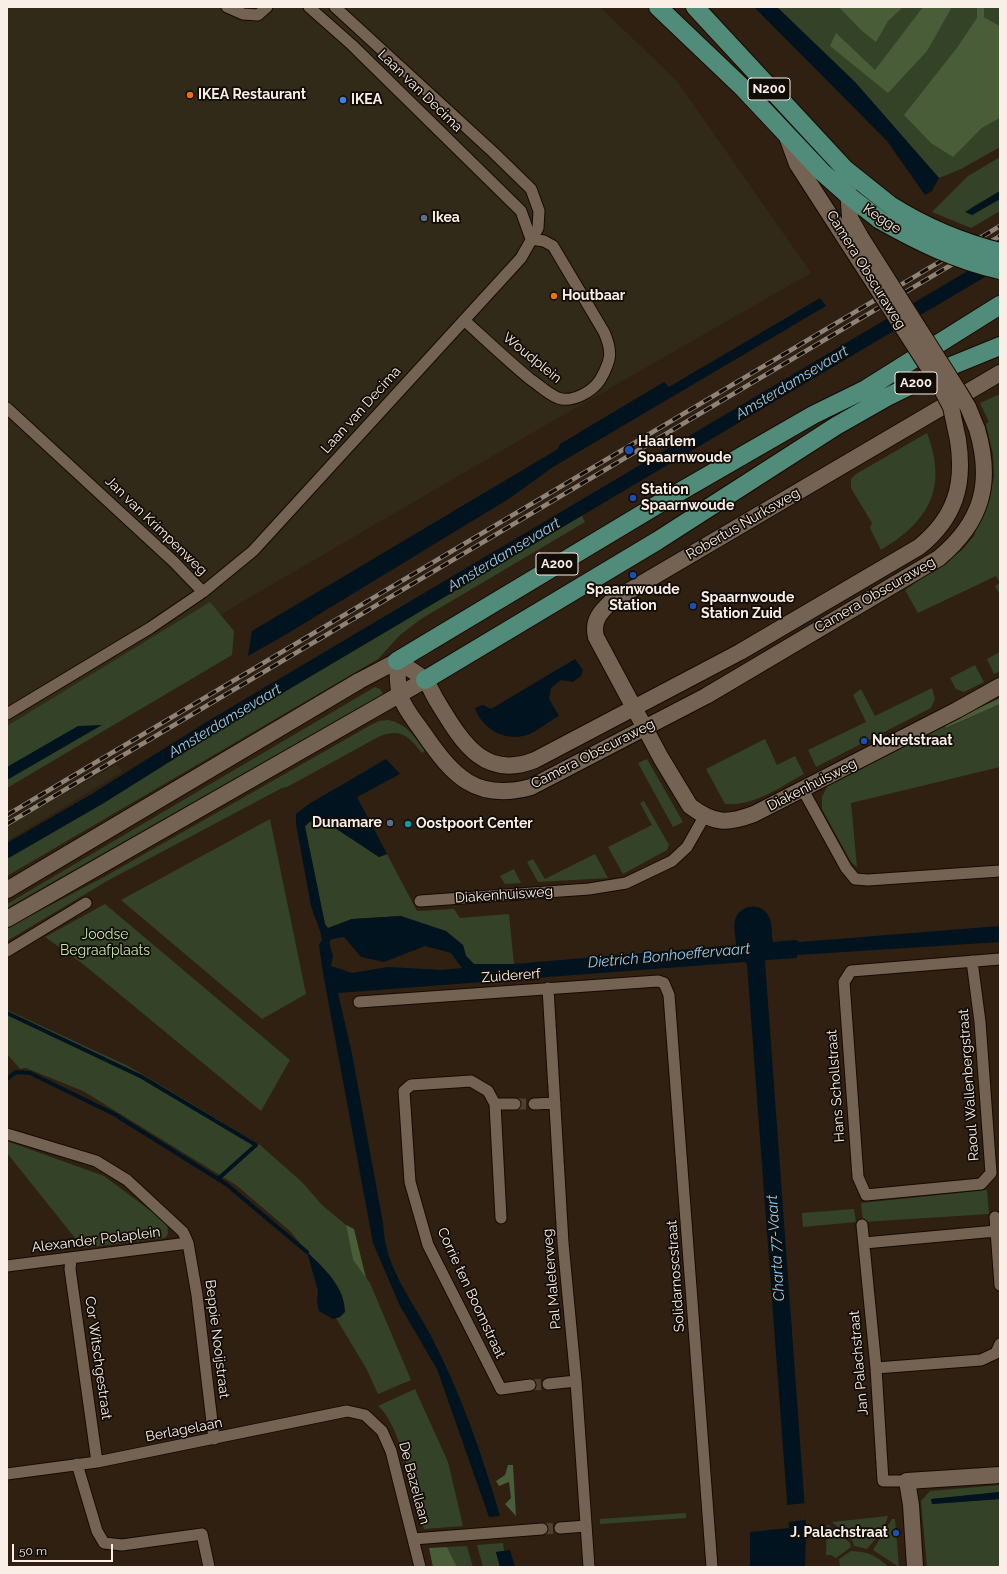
<!DOCTYPE html>
<style>
body{margin:0}
#map{position:relative;width:1007px;height:1574px;overflow:hidden;background:#2f2012;font-family:Raleway,sans-serif}
canvas{display:block}
.frame{position:absolute;inset:0;border:8px solid #faefe6;pointer-events:none}
.scale{position:absolute;left:12px;top:1544px;width:101px;height:18px;box-sizing:border-box;border:2px solid #faefe6;border-top:0;padding-left:5px;font-size:12px;line-height:14px;white-space:nowrap;color:#faefe6;-webkit-text-stroke:3px #120c06;paint-order:stroke}
</style>
<div id="map">
<canvas width="1007" height="1574"></canvas>
<div class="frame"></div>
<div class="scale">50 m</div>
</div>
<script>
const g = document.querySelector('canvas').getContext('2d');
g.lineJoin = 'round';
function paint(path, color) { g.fillStyle = color; g.fill(path, 'evenodd'); }
function trace(path, color, width, dash) { g.strokeStyle = color; g.lineWidth = width; g.lineCap = dash ? 'butt' : 'round'; g.setLineDash(dash || []); g.stroke(path); }
function write(font, color, halo, rows, align = 'center') {
  g.font = font + ' Raleway,sans-serif'; g.lineWidth = 3.5; g.setLineDash([]); g.textBaseline = 'middle'; g.strokeStyle = halo; g.fillStyle = color; for (const [text, x, y, turn = 0] of rows) {
    g.save(); g.translate(x, y); g.rotate((+turn || 0) * Math.PI / 180); g.textAlign = isNaN(turn) ? turn : align; if (halo) g.strokeText(text, 0, 0); g.fillText(text, 0, 0); g.restore();
  }
}
paint(new Path2D(`
 M 7,7 L 600,7 L 677,81 L 811,273 L 544,426 L 7,739 Z
 M 117,764 L 122,772 L 7,841 L 7,826 Z`), '#312a19');
paint(new Path2D(`
 M 777,7 L 977,7 L 978,18 L 956,49 L 953,156 L 982,128 L 1000,118 L 1000,147 L 961,169 L 939,178 L 855,82 Z
 M 984,7 L 1000,7 L 1000,26 L 984,17 Z
 M 1000,157 L 1000,191 L 971,208 L 972,215 L 1000,199 L 1000,211 L 971,228 L 932,212 L 968,176 Z
 M 1000,394 L 1000,595 L 995,586 L 1000,583 L 996,576 L 918,613 L 905,590 L 962,550 L 974,536 L 979,520 L 988,502 L 994,477 L 993,454 L 986,424 L 989,422 L 980,403 Z
 M 927,433 C 948,488 929,521 881,550 L 870,528 L 872,523 L 851,488 L 851,479 L 856,474 Z
 M 580,512 L 585,522 L 421,619 L 400,635 L 378,659 L 7,876 L 7,855 Z
 M 210,602 L 234,631 L 232,655 L 7,788 L 7,726 Z
 M 1000,652 L 1000,671 L 994,674 L 987,659 Z
 M 975,665 L 984,682 L 964,692 L 956,689 L 950,678 Z
 M 375,687 L 380,689 L 383,694 L 7,908 L 7,904 Z
 M 932,688 L 935,699 L 931,708 L 816,767 L 808,750 L 866,722 L 853,695 L 861,689 L 875,716 Z
 M 1000,704 L 1000,767 L 851,803 L 857,867 L 851,862 L 822,809 L 822,797 L 828,785 L 945,724 L 947,728 Z
 M 388,720 C 407,724 414,736 425,751 L 422,753 C 409,737 402,728 380,736 L 287,787 L 282,788 L 107,881 L 7,941 L 7,928 L 104,877 L 369,726 L 379,721 Z
 M 765,739 L 777,765 L 795,756 L 804,774 C 778,788 755,806 725,804 L 706,769 Z
 M 647,759 L 683,822 L 673,827 L 638,763 Z
 M 644,801 L 669,845 L 667,850 L 623,874 L 608,847 L 652,825 L 640,803 Z
 M 317,816 L 379,857 L 387,854 L 417,911 L 454,909 L 460,918 L 509,914 L 514,964 L 474,964 L 466,956 L 463,945 L 401,916 L 352,919 L 328,928 L 325,924 L 305,831 L 305,826 Z
 M 270,819 L 306,994 L 262,1019 L 121,900 Z
 M 595,854 L 608,878 L 538,882 L 527,862 L 533,859 L 545,879 Z
 M 514,869 L 521,883 L 505,884 L 500,876 Z
 M 105,904 L 290,1060 L 261,1111 L 83,964 L 45,937 Z
 M 7,1010 L 128,1066 L 169,1090 L 260,1145 L 302,1182 L 322,1205 L 346,1225 L 353,1260 L 370,1283 L 411,1380 L 378,1394 L 366,1368 L 336,1318 L 340,1317 L 332,1278 L 307,1252 L 290,1231 L 236,1185 L 83,1091 L 26,1068 L 20,1069 L 7,1054 Z
 M 7,1141 L 104,1176 L 167,1223 L 168,1234 L 165,1238 L 83,1248 L 7,1153 Z
 M 987,1190 L 989,1214 L 863,1222 L 861,1203 Z
 M 854,1209 L 856,1222 L 803,1227 L 802,1213 Z
 M 415,1389 L 448,1462 L 463,1526 L 424,1529 C 416,1500 400,1423 378,1406 Z
 M 1000,1485 L 1000,1492 L 931,1499 L 932,1504 L 1000,1499 L 1000,1567 L 927,1567 L 921,1501 L 930,1491 Z
 M 686,1513 L 686,1518 L 600,1524 L 600,1519 Z
 M 888,1516 L 883,1530 L 867,1549 L 854,1546 L 852,1540 L 832,1522 Z
 M 892,1519 L 895,1519 L 899,1567 L 873,1550 Z
 M 827,1524 L 850,1543 L 851,1547 L 836,1558 L 831,1555 L 826,1555 Z
 M 503,1543 L 504,1551 L 496,1552 L 500,1567 L 483,1567 L 477,1545 Z
 M 467,1546 L 473,1567 L 457,1567 L 447,1547 Z
 M 851,1551 C 869,1552 875,1555 889,1567 L 840,1567 L 839,1559 Z`), '#344327');
paint(new Path2D(`
 M 839,7 L 903,7 L 888,21 L 876,42 L 861,30 Z
 M 923,7 L 952,7 L 927,51 L 888,93 L 830,46 L 836,33 L 875,70 Z
 M 977,7 L 984,7 L 984,17 L 1000,26 L 1000,118 L 982,128 L 953,157 L 931,143 L 904,115 L 956,49 L 977,18 Z
 M 1000,698 L 1000,704 L 946,728 L 945,724 Z
 M 346,1225 L 354,1229 L 366,1278 L 353,1260 Z
 M 508,1465 L 513,1465 L 516,1516 L 505,1504 L 511,1498 L 509,1482 L 499,1486 L 496,1481 L 505,1475 Z
 M 447,1547 L 457,1567 L 433,1567 L 429,1548 Z`), '#485d38');
paint(new Path2D(`
 M 754,7 L 777,7 L 855,82 L 939,178 L 932,191 L 925,195 L 887,141 Z
 M 1000,191 L 1000,199 L 972,215 L 965,212 Z
 M 820,298 L 826,306 L 553,467 L 510,498 L 285,635 L 248,656 L 252,631 L 558,449 L 560,444 L 664,382 L 669,387 Z
 M 575,659 L 583,670 L 581,676 L 573,682 L 561,680 L 551,688 L 549,699 L 559,716 C 549,721 538,731 527,735 C 505,742 482,729 475,708 L 483,705 L 491,709 Z
 M 102,725 L 7,780 L 7,767 L 78,726 Z
 M 386,759 L 400,774 L 357,797 L 387,854 L 379,857 L 317,816 L 305,826 L 325,924 L 328,928 L 352,919 L 401,916 L 446,931 L 463,945 L 466,956 L 474,964 L 514,964 L 736,945 C 736,937 733,927 735,920 C 740,903 763,902 769,917 C 773,925 771,935 773,942 L 796,940 L 800,942 L 1000,926 L 1000,942 L 797,955 L 797,958 L 766,960 L 765,962 L 806,1524 L 805,1567 L 750,1567 L 750,1532 L 789,1528 L 747,964 L 745,962 L 338,993 L 352,1054 L 383,1223 C 385,1271 414,1301 434,1342 C 462,1397 483,1457 500,1516 L 489,1517 L 437,1369 L 400,1306 L 373,1243 L 323,973 L 319,945 L 322,940 L 320,931 L 311,906 L 296,824 L 296,814 L 309,804 ZM 344,937 L 361,957 L 384,962 L 425,946 L 451,953 L 462,968 L 442,970 L 388,967 L 352,973 L 331,966 L 333,956 L 329,942 L 332,939 Z
 M 307,1252 C 324,1268 345,1287 345,1312 L 340,1317 L 333,1319 L 319,1311 L 317,1302 L 318,1291 Z
 M 1000,1492 L 1000,1499 L 932,1504 L 931,1499 Z
 M 510,1550 L 515,1567 L 500,1567 L 496,1552 Z`), '#01131f');
paint(new Path2D(`
 M 805,1503 L 806,1520 L 788,1522 L 787,1505 Z`), '#2f2012');
trace(new Path2D(`
 M 7,1013 L 142,1077 L 256,1145 L 218,1179
 M 7,1079 L 16,1072 L 30,1073 L 114,1114 L 226,1184 L 307,1252`), '#01131f', 4);
trace(new Path2D(`
 M 7,851 L 97,799 L 215,725 L 993,264`), '#01131f', 14);
trace(new Path2D(`
 M 515,1104 L 534,1104
 M 530,1385 L 548,1384
 M 542,1529 L 560,1528`), '#4d3f32', 11, [11, 5.5]);
const street = new Path2D(`
 M 227,7 L 243,14 L 258,15 L 267,7
 M 309,7 L 352,45 L 521,211 L 531,239
 M 464,320 C 486,340 507,360 530,379 C 539,385 548,394 558,398 C 572,403 592,392 600,380 C 611,361 613,352 604,332 L 553,246 L 544,241 L 531,239
 M 7,408 L 174,562 L 203,592
 M 7,714 L 150,628 L 203,592 L 253,551 L 521,258 L 538,228 L 539,211 L 531,189 L 493,152 L 335,7
 M 803,790 L 846,868 L 855,879 L 868,880 L 1000,871
 M 420,901 L 589,889 L 626,883 L 672,861 L 687,847 L 704,817
 M 7,951 L 86,903
 M 972,961 L 980,1022 L 991,1173 L 981,1184 L 866,1195 L 858,1177 L 844,982 L 851,971 L 1000,959
 M 548,988 L 563,1243 L 576,1381 L 589,1567
 M 359,1002 L 658,981 L 664,983 L 669,995 L 712,1567
 M 495,1104 L 515,1104
 M 534,1104 L 555,1103
 M 7,1134 L 96,1161 L 127,1180 L 183,1232 L 188,1243 L 197,1295 L 214,1439
 M 995,1217 L 1000,1285
 M 501,1218 L 495,1104 L 488,1091 L 471,1081 L 411,1085 L 404,1091 L 410,1182 L 428,1245 L 501,1389 L 530,1385
 M 862,1225 L 876,1368 L 883,1481 L 907,1481
 M 864,1243 L 996,1231
 M 71,1259 L 70,1269 L 97,1462
 M 7,1266 L 188,1243
 M 876,1368 L 981,1360 L 996,1353 L 1000,1344
 M 548,1384 L 576,1381
 M 77,1464 L 97,1531 L 104,1543 L 122,1545 L 202,1534 L 209,1567
 M 7,1474 L 97,1462 L 347,1411 L 365,1415 L 382,1431 L 391,1451 L 420,1567
 M 560,1528 L 586,1526
 M 413,1539 L 542,1529`);
const secondary = new Path2D(`
 M 786,134 L 797,164 L 848,243
 M 848,187 L 850,218 L 860,236
 M 1000,373 L 612,601 C 600,612 592,621 596,637 L 661,758 L 690,806 C 714,824 727,824 754,814 L 957,710 L 1000,686
 M 397,661 C 398,672 397,684 400,695 C 404,709 416,722 424,734 C 453,776 476,802 531,787 L 706,696 L 939,558 C 982,522 993,483 977,429
 M 397,661 C 406,667 418,673 425,680 C 430,686 433,695 437,701 C 461,740 483,781 535,760 L 740,652 L 919,547 C 955,518 965,485 958,440
 M 7,890 L 359,681 L 397,661
 M 7,919 L 425,680
 M 915,1567 L 911,1505 L 907,1481 L 1000,1475`);
const primary = new Path2D(`
 M 658,7 L 743,88 L 822,172 L 849,196 L 880,220
 M 695,7 L 845,169 L 890,205
 M 397,661 L 662,502 L 813,415 L 866,389 L 1000,305
 M 425,680 L 657,541 L 836,426 L 887,397 L 946,368 L 1000,346`);
trace(street, '#170a01', 13);
trace(secondary, '#170a01', 18);
trace(primary, '#170a01', 20);
trace(street, '#746353', 11);
trace(secondary, '#746353', 16);
trace(primary, '#518b79', 18);
const rail = new Path2D(`
 M 7,815 L 1000,226
 M 7,824 L 1000,236`);
trace(rail, '#8f8276', 4.5);
trace(rail, '#120c06', 3, [9]);
const secondaryBridge = new Path2D(`
 M 860,236 L 959,392 L 968,407 L 977,429
 M 848,243 L 938,382 L 951,407 L 958,440`);
const primaryBridge = new Path2D(`
 M 890,205 C 925,227 960,242 1000,252
 M 880,220 C 919,242 956,260 1000,270`);
trace(secondaryBridge, '#170a01', 18, []);
trace(primaryBridge, '#170a01', 20, []);
trace(secondaryBridge, '#746353', 16);
trace(primaryBridge, '#518b79', 18);
for (const [x, y, r, color] of [
 [190,95,4,"#e8710a"],
 [343,100,4,"#3f7fe0"],
 [424,218,4,"#5c6f8a"],
 [554,296,4,"#e8710a"],
 [629,450,5,"#1a4fb4"],
 [633,498,4,"#1a4fb4"],
 [633,575,4,"#1a4fb4"],
 [693,606,4,"#1a4fb4"],
 [864,741,4,"#1a4fb4"],
 [390,823,4,"#5c6f8a"],
 [408,824,4,"#0f9aa8"],
 [896,1533,4,"#1a4fb4"]
]) { const dot = new Path2D(); dot.arc(x, y, r, 0, 2 * Math.PI); g.fillStyle = color; g.fill(dot); trace(dot, '#120c06', 1.5); }
for (const [x, y, w] of [
 [769,89,42],
 [916,383,42],
 [557,564,42]
]) { const box = new Path2D(); box.roundRect(x - w / 2, y - 11, w, 22, 3); g.fillStyle = '#120c06'; g.fill(box); trace(box, '#faefe6', 1); }
write('bold 13px', '#faefe6', null, [
 ["N200",769,89],
 ["A200",916,383],
 ["A200",557,564]
]);
write('14px', '#faefe6', '#120c06', [
 ["Laan van Decima",420,91,44],
 ["Kegge",882,219,33],
 ["Camera Obscuraweg",866,270,58],
 ["Woudplein",532,358,39],
 ["Laan van Decima",361,410,-48],
 ["Robertus Nurksweg",743,524,-30],
 ["Jan van Krimpenweg",156,526,44],
 ["Camera Obscuraweg",875,595,-30],
 ["Camera Obscuraweg",593,754,-27],
 ["Diakenhuisweg",812,785,-27],
 ["Diakenhuisweg",504,895,-4],
 ["Zuidererf",511,976,-4],
 ["Raoul Wallenbergstraat",969,1085,-94],
 ["Hans Schollstraat",836,1086,-94],
 ["Alexander Polaplein",96,1240,-7],
 ["Solidarnoscstraat",676,1276,-94],
 ["Pal Maleterweg",552,1279,-95],
 ["Corrie ten Boomstraat",471,1293,65],
 ["Beppie Nooijstraat",217,1339,83],
 ["Cor Witschgestraat",98,1358,82],
 ["Jan Palachstraat",859,1363,-95],
 ["Berlagelaan",184,1430,-11],
 ["De Bazellaan",414,1483,75]
]);
write('bold 14px', '#faefe6', '#120c06', [
 ["IKEA Restaurant",198,95],
 ["IKEA",351,100],
 ["Ikea",432,218],
 ["Houtbaar",562,296],
 ["Haarlem",638,442],
 ["Spaarnwoude",638,458],
 ["Station",641,490],
 ["Spaarnwoude",641,506],
 ["Spaarnwoude",633,590,"center"],
 ["Station",633,606,"center"],
 ["Spaarnwoude",701,598],
 ["Station Zuid",701,614],
 ["Noiretstraat",872,741],
 ["Dunamare",382,823,"right"],
 ["Oostpoort Center",416,824],
 ["J. Palachstraat",888,1533,"right"]
], 'left');
write('14px', '#c3e7a8', '#120c06', [
 ["Joodse",105,935],
 ["Begraafplaats",105,951]
]);
write('italic 15px', '#8acef9', '#120c06', [
 ["Amsterdamsevaart",792,383,-31],
 ["Amsterdamsevaart",504,555,-31],
 ["Amsterdamsevaart",225,721,-31],
 ["Dietrich Bonhoeffervaart",669,956,-5],
 ["Charta 77-Vaart",776,1248,-94]
]);
</script>
